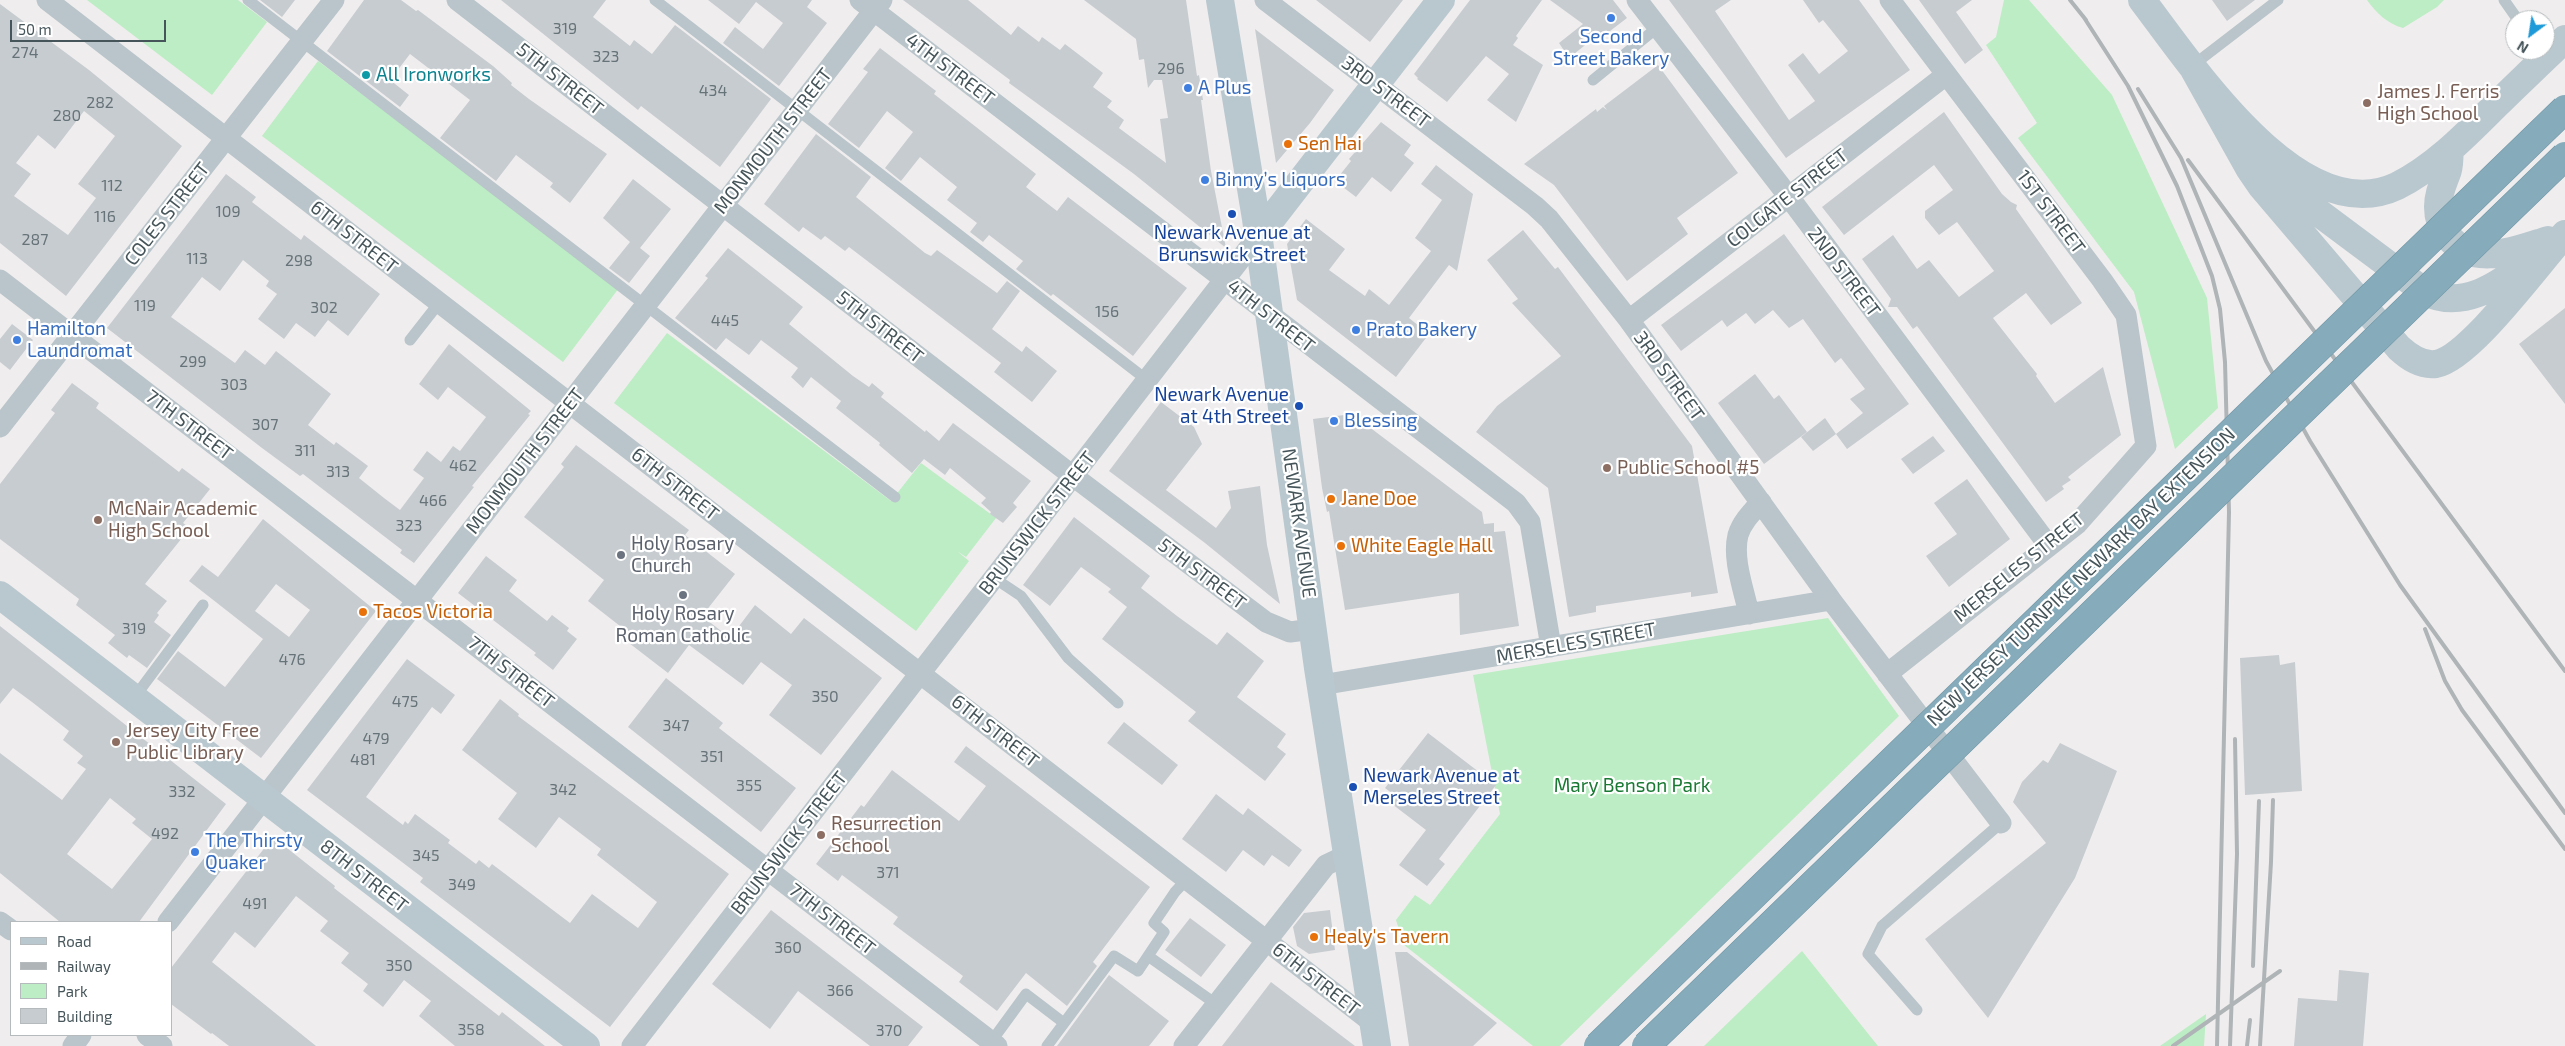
<!DOCTYPE html>
<meta charset="utf-8">
<style>
body{margin:0}
#map{position:relative;width:2565px;height:1046px;overflow:hidden;background:#f0edee;font-family:"Exo 2",sans-serif}
canvas{display:block}
.legend{position:absolute;left:10px;top:921px;width:162px;height:115px;box-sizing:border-box;background:#fff;border:1px solid #b5bbbd;margin:0;padding:6px 9px;list-style:none;font-size:15px;color:#46555a}
.legend li{display:flex;align-items:center;gap:10px;height:25px}
.legend b{width:25px;border:1px solid #b5bbbd}
.north{position:absolute;left:2505px;top:10px;width:50px;height:50px;box-sizing:border-box;background:#fff;border:1px solid #b5bbbd;border-radius:50%;rotate:211deg;font-size:14px;font-weight:700;line-height:20px;text-align:center;color:#46555a}
.north::after{content:'';display:block;margin:auto;width:18px;height:22px;background:#1e9ad9;clip-path:polygon(50% 0,100% 100%,50% 72%,0 100%)}
.scale{position:absolute;left:10px;top:20px;width:156px;height:22px;box-sizing:border-box;border:2px solid #46555a;border-top:0;padding-left:6px;font-size:15px;line-height:18px;white-space:nowrap;color:#46555a;-webkit-text-stroke:4px #fff;paint-order:stroke}
</style>
<div id="map">
<canvas width="2565" height="1046"></canvas>
<ul class="legend">
<li><b style="height:6px;background:#b9c8cf"></b>Road</li>
<li><b style="height:6px;background:#afb4b7"></b>Railway</li>
<li><b style="height:14px;background:#bcedc4"></b>Park</li>
<li><b style="height:14px;background:#c7ccd0"></b>Building</li>
</ul>
<div class="north">N</div>
<div class="scale">50 m</div>
</div>
<script>
const g = document.querySelector('canvas').getContext('2d');
g.lineJoin = 'round';
function paint(path, color) { g.fillStyle = color; g.fill(path, 'evenodd'); }
function trace(path, color, width, dash) { g.strokeStyle = color; g.lineWidth = width; g.lineCap = dash ? 'butt' : 'round'; g.setLineDash(dash || []); g.stroke(path); }
function write(font, color, halo, rows, align = 'center') {
  g.font = font + ' "Exo 2",sans-serif'; g.lineWidth = 4.5; g.setLineDash([]); g.textBaseline = 'middle'; g.strokeStyle = halo; g.fillStyle = color; for (const [text, x, y, turn = 0] of rows) {
    g.save(); g.translate(x, y); g.rotate((+turn || 0) * Math.PI / 180); g.textAlign = isNaN(turn) ? turn : align; if (halo) g.strokeText(text, 0, 0); g.fillText(text, 0, 0); g.restore();
  }
}
paint(new Path2D(`
 M 87,0 L 238,0 L 267,22 L 212,95 Z
 M 2004,0 L 2029,0 L 2112,95 L 2207,298 L 2218,408 L 2175,449 L 2134,292 L 2018,138 L 2037,123 L 1986,45 L 1996,37 Z
 M 2367,0 L 2444,0 L 2437,7 L 2403,28 C 2388,24 2376,13 2367,0 Z
 M 318,61 L 619,288 L 563,362 L 262,136 Z
 M 667,333 L 891,501 L 921,463 L 996,518 L 966,557 L 957,551 L 969,561 L 916,631 L 614,403 Z
 M 1828,618 L 1899,716 L 1560,1046 L 1533,1046 L 1404,945 L 1396,920 L 1415,895 L 1430,905 L 1500,814 L 1473,675 Z
 M 1802,951 L 1878,1046 L 1704,1046 Z
 M 2206,1014 L 2204,1046 L 2160,1046 Z`), '#bcedc4');
paint(new Path2D(`
 M 260,0 L 295,0 L 282,17 Z
 M 364,0 L 401,0 L 416,11 L 418,10 L 493,66 L 512,83 L 511,85 L 529,99 L 607,154 L 570,203 L 550,187 L 553,183 L 516,155 L 496,181 L 440,138 L 470,100 L 410,54 L 390,80 L 409,95 L 400,107 L 327,51 Z
 M 501,0 L 606,0 L 593,17 L 630,46 L 634,40 L 652,54 L 675,25 L 771,99 L 720,167 L 641,106 L 638,110 Z
 M 708,0 L 812,0 L 807,7 L 827,23 L 779,86 L 723,43 L 735,27 L 763,49 L 783,23 L 756,2 L 739,24 Z
 M 903,0 L 968,0 L 1011,35 L 1018,26 L 1039,42 L 1042,37 L 1060,50 L 1065,44 L 1103,73 L 1093,87 L 1112,101 L 1107,107 L 1124,120 L 1119,128 L 1166,163 L 1160,119 L 1168,118 L 1162,80 L 1154,80 L 1148,88 L 1144,59 L 1139,60 L 1136,39 L 1084,0 L 1186,0 L 1197,76 L 1199,75 L 1203,100 L 1201,100 L 1211,171 L 1226,248 L 1134,174 L 1009,83 L 1010,80 Z
 M 1316,0 L 1403,0 L 1370,42 Z
 M 1470,0 L 1542,0 L 1516,36 L 1518,38 L 1513,45 L 1543,65 L 1516,122 L 1487,100 L 1509,74 L 1486,56 L 1447,102 L 1417,79 L 1418,78 L 1414,74 Z
 M 1550,0 L 1613,0 L 1627,18 L 1597,41 L 1594,38 L 1569,58 L 1559,43 L 1583,24 Z
 M 1669,0 L 1731,0 L 1715,11 L 1789,120 L 1815,101 L 1788,65 L 1803,53 L 1819,74 L 1848,51 L 1823,20 L 1819,23 L 1803,0 L 1859,0 L 1910,70 L 1786,158 Z
 M 1919,0 L 1972,0 L 1956,12 L 1983,50 L 1965,64 Z
 M 2212,0 L 2255,0 L 2227,21 Z
 M 0,4 L 89,70 L 182,146 L 66,296 L 0,243 ZM 84,111 L 115,136 L 78,184 L 96,198 L 68,235 L 14,196 L 31,174 L 16,163 L 38,135 L 55,149 Z
 M 1255,29 L 1334,90 L 1310,123 L 1276,163 Z
 M 880,48 L 936,91 L 934,94 L 1036,174 L 1026,187 L 1057,211 L 1068,197 L 1187,288 L 1133,356 L 1053,294 L 1051,296 L 1016,269 L 1023,261 L 989,235 L 983,242 L 970,232 L 977,223 L 947,200 L 957,187 L 920,157 L 901,181 L 885,168 L 913,132 L 887,111 L 859,148 L 828,124 L 868,72 L 863,69 Z
 M 1658,65 L 1738,173 L 1677,218 L 1688,234 L 1627,281 L 1554,185 L 1524,164 L 1596,109 L 1597,112 L 1603,107 L 1607,110 L 1604,106 Z
 M 1944,112 L 2002,194 L 2011,202 L 2017,205 L 2016,209 L 2082,303 L 2051,325 L 2026,293 L 1993,318 L 2037,374 L 2036,376 L 2055,403 L 2103,367 L 2121,435 L 2068,477 L 2071,480 L 2062,486 L 2064,489 L 2046,502 L 1917,326 L 1913,329 L 1897,307 L 1888,307 L 1891,299 L 1862,259 L 1893,235 L 1917,269 L 1929,260 L 1959,297 L 1994,271 L 1957,222 L 1939,235 L 1925,218 L 1925,211 L 1953,190 L 1934,165 L 1844,235 L 1822,207 Z
 M 1381,122 L 1411,145 L 1404,155 L 1414,163 L 1391,192 L 1372,177 L 1356,197 L 1335,181 L 1351,161 L 1349,159 Z
 M 816,134 L 871,177 L 856,197 L 925,253 L 931,256 L 937,250 L 997,293 L 1007,281 L 1020,291 L 992,329 L 1022,352 L 1026,346 L 1057,371 L 1032,402 L 994,372 L 1001,363 L 849,247 L 845,251 L 825,236 L 821,240 L 803,227 L 799,232 L 764,204 Z
 M 1436,165 L 1473,194 L 1457,271 L 1449,265 L 1409,318 L 1429,334 L 1396,377 L 1297,300 L 1287,244 L 1306,219 L 1345,249 L 1329,270 L 1365,296 L 1369,289 L 1389,305 L 1431,251 L 1415,238 L 1442,200 L 1421,184 Z
 M 226,174 L 256,197 L 252,202 L 301,240 L 304,235 L 380,294 L 348,336 L 328,320 L 315,337 L 296,323 L 284,339 L 258,319 L 277,294 L 266,286 L 269,281 L 243,260 L 220,291 L 202,277 L 171,317 L 235,363 L 245,350 L 265,365 L 276,351 L 331,394 L 308,425 L 334,445 L 336,442 L 368,466 L 359,478 L 384,498 L 400,510 L 424,478 L 413,470 L 427,451 L 441,462 L 453,446 L 460,451 L 486,417 L 448,387 L 438,400 L 419,384 L 449,344 L 531,411 L 528,414 L 530,415 L 472,486 L 474,487 L 414,563 L 400,553 L 402,550 L 303,474 L 300,476 L 262,448 L 107,328 Z
 M 633,179 L 671,209 L 640,248 L 650,256 L 629,283 L 609,268 L 630,242 L 603,218 Z
 M 1523,230 L 1555,269 L 1558,267 L 1692,446 L 1718,593 L 1691,597 L 1691,592 L 1596,606 L 1596,612 L 1569,617 L 1548,488 L 1476,432 L 1497,406 L 1561,356 L 1512,303 L 1518,299 L 1487,260 Z
 M 1784,234 L 1909,404 L 1847,449 L 1836,434 L 1863,413 L 1850,399 L 1865,389 L 1841,358 L 1835,363 L 1803,319 L 1789,328 L 1773,310 L 1755,324 L 1746,313 L 1727,327 L 1722,320 L 1681,351 L 1661,325 Z
 M 728,248 L 803,307 L 789,324 L 853,376 L 869,387 L 872,383 L 884,393 L 881,397 L 925,432 L 926,430 L 939,441 L 953,423 L 1031,481 L 1013,503 L 1017,507 L 1003,523 L 990,514 L 991,512 L 981,503 L 986,498 L 950,468 L 945,475 L 924,459 L 912,473 L 879,445 L 880,443 L 836,408 L 841,401 L 811,377 L 803,388 L 791,377 L 798,368 L 761,340 L 749,355 L 726,338 L 716,350 L 675,318 L 708,278 L 705,276 Z
 M 2565,308 L 2565,404 L 2519,344 Z
 M 12,324 L 33,340 L 10,370 L 0,362 L 0,339 Z
 M 1755,374 L 1774,399 L 1779,395 L 1807,432 L 1764,464 L 1718,403 Z
 M 72,383 L 99,403 L 96,408 L 179,472 L 182,468 L 210,489 L 183,523 L 190,528 L 145,584 L 167,601 L 157,613 L 159,615 L 154,622 L 171,635 L 147,668 L 129,655 L 127,658 L 108,643 L 115,635 L 76,605 L 79,599 L 0,539 L 0,484 L 55,413 L 51,410 Z
 M 1161,402 L 1194,427 L 1202,444 L 1166,490 L 1216,528 L 1231,508 L 1228,491 L 1260,486 L 1267,545 L 1280,604 L 1205,543 L 1109,471 Z
 M 1352,414 L 1482,512 L 1484,524 L 1494,523 L 1494,532 L 1505,531 L 1519,626 L 1460,635 L 1459,593 L 1345,610 L 1329,511 L 1327,512 L 1322,488 L 1313,419 Z
 M 1825,418 L 1836,434 L 1813,451 L 1801,437 Z
 M 1933,436 L 1945,451 L 1913,474 L 1901,459 Z
 M 576,445 L 689,530 L 685,535 L 735,574 L 702,616 L 730,638 L 755,605 L 791,634 L 804,618 L 882,678 L 821,755 L 769,715 L 792,685 L 761,662 L 743,685 L 689,645 L 668,673 L 629,643 L 634,637 L 588,601 L 604,580 L 524,517 L 564,467 L 561,464 Z
 M 1967,479 L 2010,539 L 1949,587 L 1926,556 L 1957,534 L 1934,503 Z
 M 1074,517 L 1150,576 L 1141,588 L 1177,616 L 1217,645 L 1227,632 L 1264,661 L 1237,697 L 1286,734 L 1277,747 L 1286,754 L 1265,781 L 1188,721 L 1196,712 L 1102,639 L 1127,607 L 1108,592 L 1111,589 L 1081,567 L 1050,606 L 1023,585 Z
 M 263,519 L 376,611 L 261,758 L 157,679 L 178,651 L 225,687 L 263,639 L 189,581 L 202,565 L 218,577 ZM 276,584 L 310,610 L 289,637 L 255,611 Z
 M 486,556 L 517,580 L 509,591 L 547,621 L 552,615 L 569,628 L 567,631 L 577,639 L 553,670 L 534,655 L 536,653 L 458,593 Z
 M 0,626 L 226,804 L 139,922 L 60,922 L 0,873 L 0,753 L 62,800 L 86,769 L 77,763 L 83,756 L 63,740 L 69,731 L 32,702 L 13,688 L 0,704 ZM 110,798 L 136,819 L 132,823 L 152,839 L 112,889 L 67,854 Z
 M 2279,655 L 2280,665 L 2295,662 L 2302,791 L 2245,795 L 2240,658 Z
 M 407,659 L 455,695 L 441,714 L 432,707 L 366,797 L 403,825 L 405,821 L 408,824 L 415,814 L 450,840 L 448,843 L 476,864 L 479,860 L 489,868 L 492,864 L 570,923 L 592,894 L 638,928 L 657,902 L 597,855 L 601,849 L 559,817 L 536,848 L 498,819 L 517,793 L 462,750 L 500,699 L 519,714 L 518,716 L 729,874 L 610,1027 L 420,882 L 423,878 L 307,790 Z
 M 666,678 L 723,723 L 719,728 L 796,788 L 761,832 L 628,727 Z
 M 1124,722 L 1178,765 L 1162,785 L 1107,743 Z
 M 1428,733 L 1496,785 L 1439,859 L 1445,864 L 1427,886 L 1399,865 L 1426,830 L 1392,804 L 1397,797 L 1385,788 Z
 M 2060,743 L 2117,771 L 2075,878 L 1988,1018 L 1925,939 L 2046,843 L 2013,802 L 2022,782 L 2043,760 L 2048,763 Z
 M 966,746 L 1150,887 L 1093,962 L 1097,966 L 1067,1006 L 1026,973 L 997,1011 L 959,982 L 963,976 L 893,924 L 898,917 L 842,875 L 838,881 L 816,864 L 861,805 L 864,807 L 892,770 L 959,821 L 986,786 L 954,762 Z
 M 1216,794 L 1243,815 L 1248,808 L 1302,850 L 1289,867 L 1272,855 L 1264,866 L 1243,850 L 1226,872 L 1182,839 Z
 M 273,837 L 335,886 L 334,888 L 499,1016 L 502,1012 L 545,1046 L 455,1046 L 419,1016 L 431,1001 L 404,980 L 383,1007 L 363,991 L 368,984 L 341,963 L 349,953 L 320,931 L 328,921 L 296,896 L 255,948 L 235,932 L 212,962 L 316,1046 L 229,1046 L 212,1033 L 211,1034 L 171,1004 L 171,968 Z
 M 771,910 L 923,1027 L 908,1046 L 870,1046 L 798,991 L 770,1029 L 712,984 Z
 M 1330,910 L 1335,950 L 1309,954 L 1297,946 L 1293,927 L 1304,913 Z
 M 1190,918 L 1226,945 L 1201,977 L 1165,950 Z
 M 1395,952 L 1407,952 L 1497,1023 L 1473,1046 L 1409,1046 Z
 M 2339,970 L 2369,973 L 2363,1046 L 2294,1046 L 2298,998 L 2337,1001 Z
 M 1109,975 L 1169,1021 L 1149,1046 L 1057,1046 Z
 M 1271,982 L 1355,1046 L 1222,1046 Z`), '#c7ccd0');
trace(new Path2D(`
 M 248,0 L 895,497
 M 655,0 L 1147,380
 M 2504,0 L 2518,20
 M 2192,66 L 2278,0
 M 1593,80 L 1658,27
 M 410,340 L 439,303
 M 994,578 L 1021,596 L 1068,658 L 1118,703
 M 134,698 L 203,605
 M 1148,956 L 1216,1004
 M 1917,1010 L 1868,954 L 1882,926 L 2001,823
 M 991,1042 L 1026,994 L 1064,1023
 M 1047,1046 L 1114,956 L 1138,971 L 1164,932 L 1154,923 L 1175,892 L 1187,879`), '#b9c5ca', 11);
trace(new Path2D(`
 M 47,0 L 1373,1023
 M 457,0 L 1073,476 L 1266,622 L 1290,632 L 1313,629
 M 860,0 L 1516,503 L 1530,522 L 1551,647
 M 1265,0 L 1535,206 L 1549,219 L 1629,320 L 1831,600 L 2001,823
 M 1637,0 L 1789,197 L 2049,546
 M 0,280 L 997,1046
 M 1629,320 L 1946,75
 M 0,427 L 334,0
 M 1749,614 C 1744,590 1732,559 1738,535 C 1742,522 1752,512 1761,502
 M 1887,674 L 2077,524 L 2146,446 L 2126,315 L 2102,280 L 1890,0
 M 1321,685 L 1831,600
 M 0,922 L 11,930
 M 168,922 L 882,0
 M 147,1035 L 162,1046
 M 73,1046 L 81,1035
 M 632,1046 L 1259,235
 M 1184,1046 L 1326,865 L 1347,855`), '#b9c5ca', 21);
trace(new Path2D(`
 M 1220,0 L 1256,219 L 1318,668 L 1377,1046
 M 2142,0 C 2191,64 2300,232 2397,186 C 2433,168 2463,138 2491,110 C 2516,86 2540,62 2565,39
 M 2192,66 L 2249,168 L 2262,187 L 2399,348 C 2409,357 2421,366 2436,364 C 2470,358 2539,262 2565,234
 M 2450,150 C 2449,157 2450,166 2447,173 C 2443,184 2438,194 2438,207 C 2438,217 2441,227 2447,235 C 2472,269 2516,250 2548,240
 M 2267,170 L 2295,195 L 2425,292 C 2463,310 2496,286 2527,264
 M 1259,235 L 1441,0
 M 0,595 L 586,1046`), '#b9c8cf', 28);
trace(new Path2D(`
 M 2070,0 L 2086,20
 M 2083,16 L 2128,86 L 2177,186 L 2212,276 L 2220,309 L 2225,362 L 2229,512 L 2217,1046
 M 2138,89 L 2181,158 L 2266,361 L 2310,441 L 2400,585 L 2565,813
 M 2188,160 L 2565,671
 M 2425,629 L 2445,681 L 2462,710 L 2565,849
 M 2253,966 L 2259,801
 M 2173,1046 L 2280,971
 M 2230,1046 L 2237,854 L 2235,739
 M 2247,1046 L 2250,1020
 M 2260,1046 L 2271,862 L 2273,800`), '#afb4b7', 4);
const highwayBridge = new Path2D(`
 M 1598,1046 L 2565,109
 M 1646,1046 L 2565,156`);
trace(highwayBridge, '#7197a7', 29, []);
trace(highwayBridge, '#86acbb', 28);
for (const [x, y, r, color] of [
 [1611,18,5,"#3f7fe0"],
 [366,75,5,"#0f9aa8"],
 [1188,88,5,"#3f7fe0"],
 [2367,103,5,"#8d6e63"],
 [1288,144,5,"#e8710a"],
 [1205,180,5,"#3f7fe0"],
 [1232,214,5,"#1a4fb4"],
 [1356,330,5,"#3f7fe0"],
 [17,340,5,"#3f7fe0"],
 [1299,406,5,"#1a4fb4"],
 [1334,421,5,"#3f7fe0"],
 [1607,468,5,"#8d6e63"],
 [1331,499,5,"#e8710a"],
 [98,520,5,"#8d6e63"],
 [1341,546,5,"#e8710a"],
 [621,555,5,"#6b7280"],
 [683,595,5,"#6b7280"],
 [363,612,5,"#e8710a"],
 [116,742,5,"#8d6e63"],
 [1353,787,5,"#1a4fb4"],
 [821,835,5,"#8d6e63"],
 [195,852,5,"#3f7fe0"],
 [1314,937,5,"#e8710a"]
]) { const dot = new Path2D(); dot.arc(x, y, r, 0, 2 * Math.PI); g.fillStyle = color; g.fill(dot); trace(dot, '#fff', 2); }
write('16px', '#667378', null, [
 ["319",565,29],
 ["274",25,53],
 ["323",606,57],
 ["296",1171,69],
 ["434",713,91],
 ["282",100,103],
 ["280",67,116],
 ["112",112,186],
 ["109",228,212],
 ["116",105,217],
 ["287",35,240],
 ["113",197,259],
 ["298",299,261],
 ["119",145,306],
 ["302",324,308],
 ["156",1107,312],
 ["445",725,321],
 ["299",193,362],
 ["303",234,385],
 ["307",265,425],
 ["311",305,451],
 ["462",463,466],
 ["313",338,472],
 ["466",433,501],
 ["323",409,526],
 ["319",134,629],
 ["476",292,660],
 ["350",825,697],
 ["475",405,702],
 ["347",676,726],
 ["479",376,739],
 ["351",712,757],
 ["481",363,760],
 ["355",749,786],
 ["342",563,790],
 ["332",182,792],
 ["492",165,834],
 ["345",426,856],
 ["371",888,873],
 ["349",462,885],
 ["491",255,904],
 ["360",788,948],
 ["350",399,966],
 ["366",840,991],
 ["358",471,1030],
 ["370",889,1031]
]);
write('19px', '#366cbe', '#fff', [
 ["Second",1611,37,"center"],
 ["Street Bakery",1611,59,"center"],
 ["A Plus",1198,88],
 ["Binny’s Liquors",1215,180],
 ["Hamilton",27,329],
 ["Laundromat",27,351],
 ["Prato Bakery",1366,330],
 ["Blessing",1344,421],
 ["The Thirsty",205,841],
 ["Quaker",205,863]
], 'left');
write('19px', '#46555a', '#fff', [
 ["4TH STREET",950,69,37],
 ["5TH STREET",560,79,38],
 ["3RD STREET",1386,92,37],
 ["MONMOUTH STREET",773,141,-52],
 ["COLGATE STREET",1787,198,-38],
 ["1ST STREET",2051,212,53],
 ["COLES STREET",167,214,-52],
 ["6TH STREET",354,237,38],
 ["2ND STREET",1844,272,53],
 ["4TH STREET",1271,316,38],
 ["5TH STREET",880,327,38],
 ["3RD STREET",1669,376,54],
 ["7TH STREET",189,425,37],
 ["MONMOUTH STREET",525,461,-52],
 ["6TH STREET",675,484,38],
 ["BRUNSWICK STREET",1037,523,-52],
 ["NEWARK AVENUE",1299,523,82],
 ["MERSELES STREET",2019,567,-39],
 ["5TH STREET",1202,574,37],
 ["NEW JERSEY TURNPIKE NEWARK BAY EXTENSION",2081,577,-44],
 ["MERSELES STREET",1576,643,-10],
 ["7TH STREET",511,672,38],
 ["6TH STREET",995,731,38],
 ["BRUNSWICK STREET",789,843,-52],
 ["8TH STREET",364,876,38],
 ["7TH STREET",832,919,38],
 ["6TH STREET",1316,979,38]
]);
write('19px', '#0d838f', '#fff', [
 ["All Ironworks",376,75]
], 'left');
write('19px', '#785e54', '#fff', [
 ["James J. Ferris",2377,92],
 ["High School",2377,114],
 ["Public School #5",1617,468],
 ["McNair Academic",108,509],
 ["High School",108,531],
 ["Jersey City Free",126,731],
 ["Public Library",126,753],
 ["Resurrection",831,824],
 ["School",831,846]
], 'left');
write('19px', '#c56008', '#fff', [
 ["Sen Hai",1298,144],
 ["Jane Doe",1341,499],
 ["White Eagle Hall",1351,546],
 ["Tacos Victoria",373,612],
 ["Healy's Tavern",1324,937]
], 'left');
write('19px', '#164399', '#fff', [
 ["Newark Avenue at",1232,233],
 ["Brunswick Street",1232,255],
 ["Newark Avenue",1289,395,"right"],
 ["at 4th Street",1289,417,"right"],
 ["Newark Avenue at",1363,776,"left"],
 ["Merseles Street",1363,798,"left"]
]);
write('19px', '#5b616d', '#fff', [
 ["Holy Rosary",631,544],
 ["Church",631,566],
 ["Holy Rosary",683,614,"center"],
 ["Roman Catholic",683,636,"center"]
], 'left');
write('19px', '#197933', '#fff', [
 ["Mary Benson Park",1632,786]
]);
</script>
